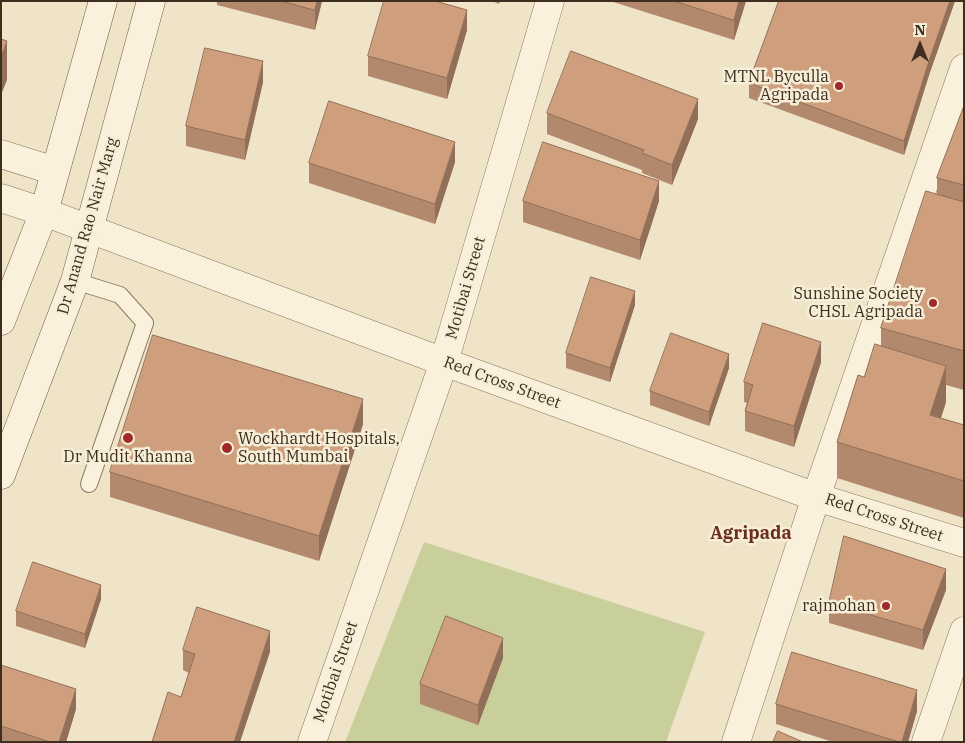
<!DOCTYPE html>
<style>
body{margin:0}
#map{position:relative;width:965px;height:743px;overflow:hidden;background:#f0e4c8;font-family:"IBM Plex Serif",serif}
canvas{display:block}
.frame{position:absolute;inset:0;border:2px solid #3d2e20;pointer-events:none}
.north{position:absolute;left:895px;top:20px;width:50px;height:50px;-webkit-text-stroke:4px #f7eed8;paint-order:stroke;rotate:0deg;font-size:14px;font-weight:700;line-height:20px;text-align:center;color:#3d2e20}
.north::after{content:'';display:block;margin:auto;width:18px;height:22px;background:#3d2e20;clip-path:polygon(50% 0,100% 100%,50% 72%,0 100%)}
</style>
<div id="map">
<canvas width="965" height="743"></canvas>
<div class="frame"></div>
<div class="north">N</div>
</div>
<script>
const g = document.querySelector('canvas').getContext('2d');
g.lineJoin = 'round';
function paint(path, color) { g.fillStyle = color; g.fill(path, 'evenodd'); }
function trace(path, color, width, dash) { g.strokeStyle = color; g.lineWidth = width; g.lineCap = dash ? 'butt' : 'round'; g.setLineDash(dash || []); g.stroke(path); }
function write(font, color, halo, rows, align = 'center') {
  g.font = font + ' "IBM Plex Serif",serif'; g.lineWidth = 5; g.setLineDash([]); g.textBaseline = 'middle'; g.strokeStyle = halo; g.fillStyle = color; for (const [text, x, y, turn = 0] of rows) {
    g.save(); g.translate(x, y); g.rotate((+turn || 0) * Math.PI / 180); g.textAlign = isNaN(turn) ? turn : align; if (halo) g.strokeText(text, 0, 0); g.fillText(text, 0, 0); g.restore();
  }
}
paint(new Path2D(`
 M 424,542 L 705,632 L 666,742 L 345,742 Z`), '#c9cf9b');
const service = new Path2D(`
 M 75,281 L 120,295 L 145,323 L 89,484`);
const minor = new Path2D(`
 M 1,154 L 55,171
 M 1,198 L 44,212 L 444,362 L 816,497 L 964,543
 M 312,742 L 444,362 L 550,1
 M 736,742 L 816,497 L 964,68
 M 926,742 L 964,631`);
const secondary = new Path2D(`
 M 1,321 L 44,212 L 103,1
 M 1,475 L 75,281 L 151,1`);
trace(service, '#8d765c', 18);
trace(minor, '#8d765c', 29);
trace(secondary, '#6f573f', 29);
trace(service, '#faf1dc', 16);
trace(minor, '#faf1dc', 28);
trace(secondary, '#faf1dc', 28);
paint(new Path2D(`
 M 217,1 L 322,1 L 315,30 L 217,5 Z
 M 492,1 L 500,1 L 499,4 Z
 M 610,1 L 746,1 L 734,40 Z
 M 779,1 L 955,1 L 929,75 L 904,155 L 749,98 L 749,83 Z
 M 467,30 L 447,99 L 368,76 L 368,56 Z
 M 263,82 L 245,160 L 186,146 L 186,126 Z
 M 964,106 L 964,390 L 946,385 L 946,402 L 941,418 L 964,425 L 964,518 L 837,478 L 837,442 L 864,377 L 881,346 L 881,328 L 937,194 L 937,178 Z
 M 547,113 L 698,119 L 672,185 L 642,173 L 642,170 L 547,134 Z
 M 455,162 L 435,224 L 309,183 L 309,163 Z
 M 523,201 L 659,201 L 640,260 L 523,222 Z
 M 635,305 L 610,382 L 566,368 L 566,353 Z
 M 821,362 L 794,447 L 745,431 L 745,411 L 747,403 L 744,402 L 744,382 Z
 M 729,368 L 709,426 L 650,405 L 650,391 Z
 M 363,424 L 319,561 L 110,497 L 110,472 Z
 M 946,590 L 923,650 L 829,623 L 829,603 Z
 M 101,599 L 85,648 L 16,626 L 16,611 Z
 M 183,650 L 270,652 L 181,697 L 189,673 L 183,670 Z
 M 503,658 L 478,725 L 420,704 L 420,684 Z
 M 1,665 L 76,709 L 66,742 L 1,742 Z
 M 776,704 L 917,711 L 908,742 L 833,742 L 776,724 Z`), '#b2896c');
paint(new Path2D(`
 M 317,1 L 322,1 L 315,30 L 315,10 Z
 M 739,1 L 746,1 L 734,40 L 734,20 Z
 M 950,1 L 955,1 L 929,75 L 904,155 L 904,141 L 929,61 Z
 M 467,10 L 467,30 L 447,99 L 447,78 Z
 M 7,41 L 7,80 L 1,95 L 1,57 Z
 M 263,61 L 263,82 L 245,160 L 245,140 Z
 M 698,99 L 698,119 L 672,185 L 672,165 Z
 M 455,142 L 455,162 L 435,224 L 435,204 Z
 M 659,181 L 659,201 L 640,260 L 640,240 Z
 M 635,291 L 635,305 L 610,382 L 610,368 Z
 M 821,342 L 821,362 L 794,447 L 794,426 Z
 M 729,354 L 729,368 L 709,426 L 709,412 Z
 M 946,366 L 946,402 L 930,451 L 930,415 Z
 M 363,399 L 363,424 L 319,561 L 319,536 Z
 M 946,569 L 946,590 L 923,650 L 923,630 Z
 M 101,585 L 101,599 L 85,648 L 85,634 Z
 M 270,631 L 270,652 L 240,742 L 234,742 Z
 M 503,638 L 503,658 L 478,725 L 478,705 Z
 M 76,689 L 76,709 L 66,742 L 59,742 Z
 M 917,690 L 917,711 L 908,742 L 902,742 Z`), '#916f58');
const building = new Path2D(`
 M 282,1 L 317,1 L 315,10 Z
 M 384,1 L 435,1 L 467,10 L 447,78 L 368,56 Z
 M 675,1 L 739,1 L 734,20 Z
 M 779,1 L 950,1 L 929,61 L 904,141 L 749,83 Z
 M 1,39 L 7,41 L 1,57 Z
 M 205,48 L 263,61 L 245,140 L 186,126 Z
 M 571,51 L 698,99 L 672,165 L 642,153 L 644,150 L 547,113 Z
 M 329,101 L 455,142 L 435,204 L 309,163 Z
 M 964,106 L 964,185 L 937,178 Z
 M 543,142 L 659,181 L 640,240 L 523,201 Z
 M 926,191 L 964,202 L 964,351 L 881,328 Z
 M 591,277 L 635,291 L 610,368 L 566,353 Z
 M 763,323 L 821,342 L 794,426 L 745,411 L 753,385 L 744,382 Z
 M 671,333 L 729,354 L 709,412 L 650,391 Z
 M 153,335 L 363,399 L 319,536 L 110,472 Z
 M 875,344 L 946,366 L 930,415 L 964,425 L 964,481 L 837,442 L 858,375 L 864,377 Z
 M 844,536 L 946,569 L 923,630 L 829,603 Z
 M 33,562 L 101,585 L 85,634 L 16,611 Z
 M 197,607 L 270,631 L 234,742 L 152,742 L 168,692 L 181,697 L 195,654 L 183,650 Z
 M 446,616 L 503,638 L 478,705 L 420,684 Z
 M 792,652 L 917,690 L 902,742 L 899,742 L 776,704 Z
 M 1,665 L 76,689 L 59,742 L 50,742 L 1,726 Z
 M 778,731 L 803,742 L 773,742 Z`);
paint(building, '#cf9f7d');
trace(building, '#916f58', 1);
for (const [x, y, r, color] of [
 [839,86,5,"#9e2a2b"],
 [933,303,5,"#9e2a2b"],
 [128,438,6,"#9e2a2b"],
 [227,448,6,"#9e2a2b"],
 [886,606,5,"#9e2a2b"]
]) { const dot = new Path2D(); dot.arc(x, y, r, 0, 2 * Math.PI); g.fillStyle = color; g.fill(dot); trace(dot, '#f7eed8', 2); }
write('16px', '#3d2e20', '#f7eed8', [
 ["MTNL Byculla",829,77],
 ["Agripada",829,95],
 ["Sunshine Society",923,294],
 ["CHSL Agripada",923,312],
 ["Wockhardt Hospitals,",238,439,"left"],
 ["South Mumbai",238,457,"left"],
 ["Dr Mudit Khanna",128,457,"center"],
 ["rajmohan",876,606]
], 'right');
write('16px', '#3d2e20', '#f7eed8', [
 ["Dr Anand Rao Nair Marg",88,226,-74],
 ["Motibai Street",466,288,-74],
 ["Red Cross Street",502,383,20],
 ["Red Cross Street",884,518,18],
 ["Motibai Street",336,672,-71]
]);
write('bold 18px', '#6b2e1e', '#f7eed8', [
 ["Agripada",751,534]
]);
</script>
